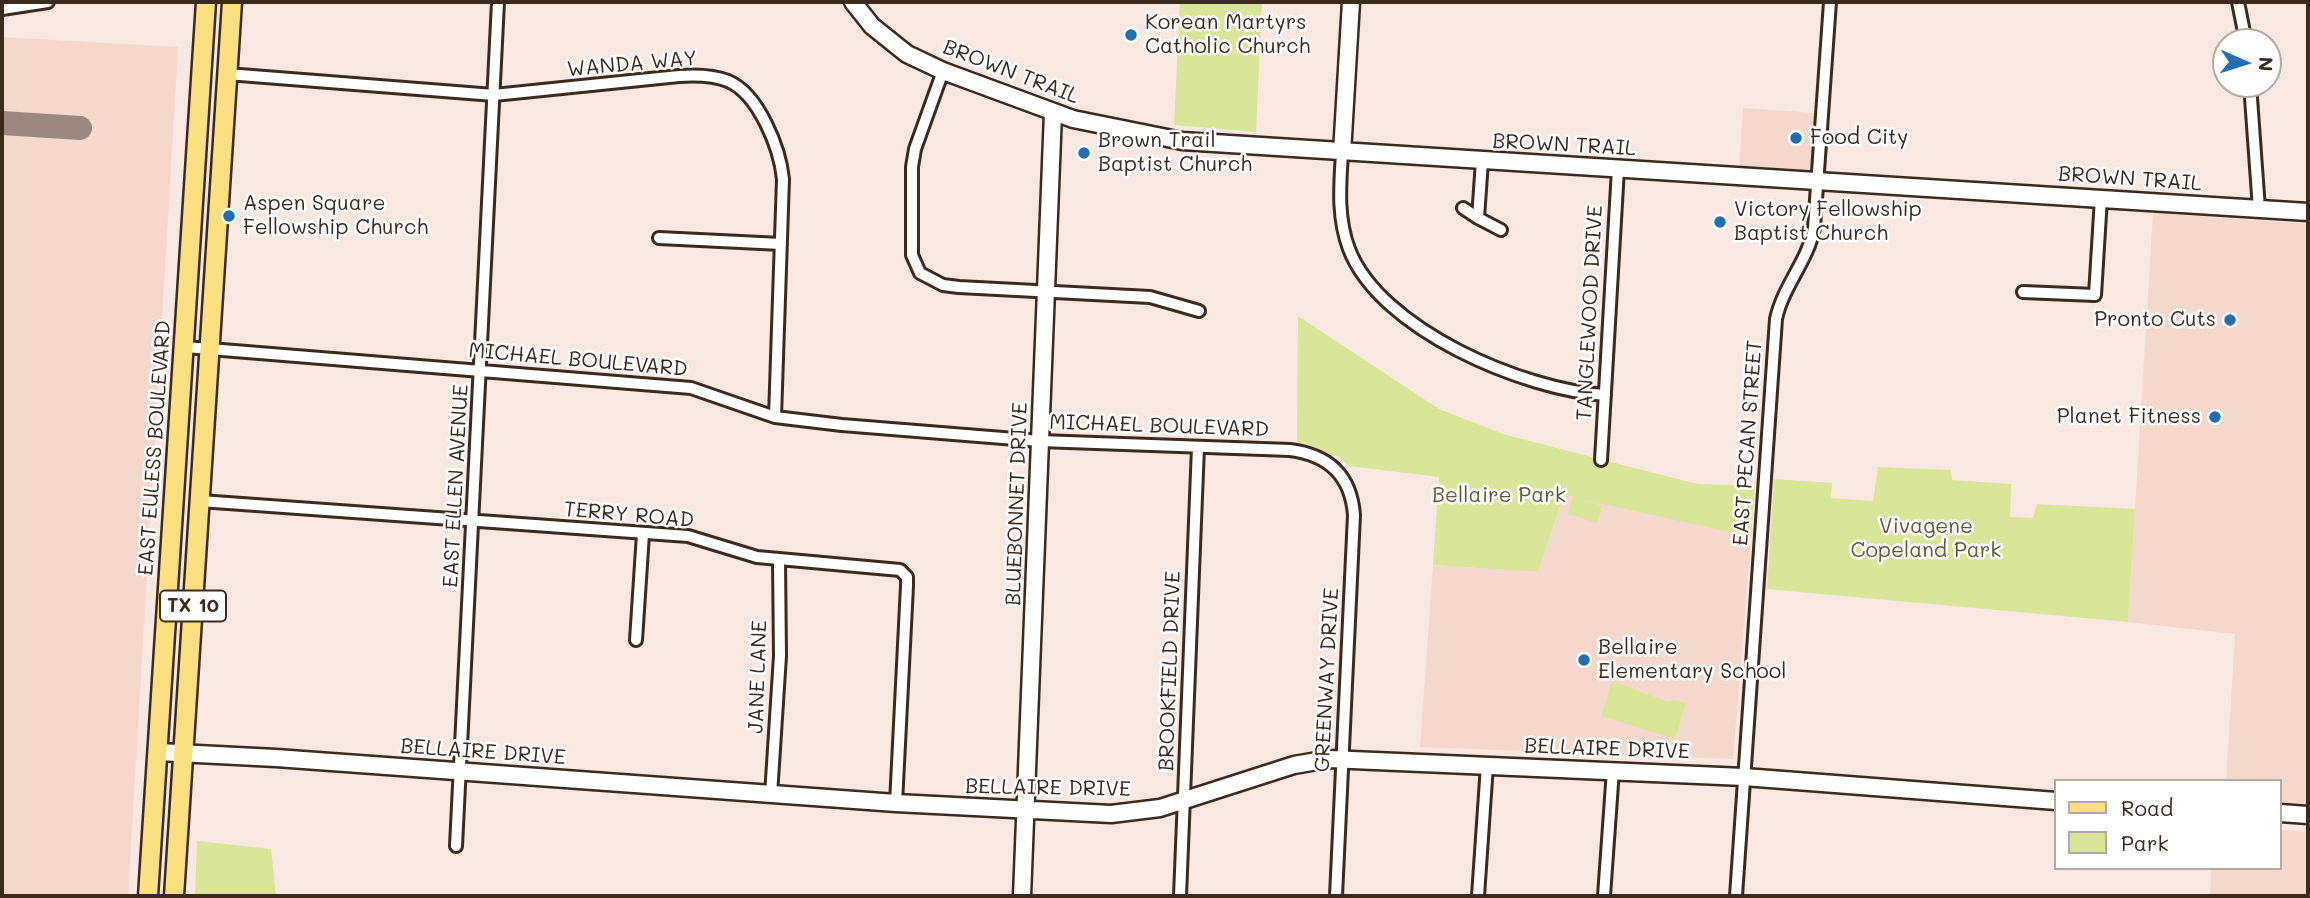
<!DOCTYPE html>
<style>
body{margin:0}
#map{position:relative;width:2310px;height:898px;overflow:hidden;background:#f8e8e2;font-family:Mali,sans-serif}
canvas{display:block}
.frame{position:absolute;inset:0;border:4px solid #3b2a1e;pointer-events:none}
.legend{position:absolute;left:2054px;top:779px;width:228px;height:91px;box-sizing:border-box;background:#fff;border:2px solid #b1aaa5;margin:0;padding:9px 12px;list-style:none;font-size:21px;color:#3b2a1e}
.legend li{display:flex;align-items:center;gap:14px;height:35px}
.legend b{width:35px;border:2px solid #b1aaa5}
.north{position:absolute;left:2212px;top:28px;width:70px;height:70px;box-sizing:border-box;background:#fff;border:2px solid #b1aaa5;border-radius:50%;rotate:93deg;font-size:19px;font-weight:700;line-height:28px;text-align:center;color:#3b2a1e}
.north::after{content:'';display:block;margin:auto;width:24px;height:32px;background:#1f6fb2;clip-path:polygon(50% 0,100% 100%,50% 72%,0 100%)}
</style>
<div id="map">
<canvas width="2310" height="898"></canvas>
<div class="frame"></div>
<ul class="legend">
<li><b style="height:9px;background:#fce080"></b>Road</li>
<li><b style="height:19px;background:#d9e598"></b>Park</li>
</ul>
<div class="north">N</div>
</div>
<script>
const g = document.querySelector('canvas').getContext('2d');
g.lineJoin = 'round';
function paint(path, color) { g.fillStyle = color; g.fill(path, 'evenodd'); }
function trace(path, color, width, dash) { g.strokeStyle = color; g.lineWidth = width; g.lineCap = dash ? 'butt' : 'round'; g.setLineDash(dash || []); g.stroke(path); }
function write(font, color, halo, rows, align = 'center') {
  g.font = font + ' Mali,sans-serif'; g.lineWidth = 5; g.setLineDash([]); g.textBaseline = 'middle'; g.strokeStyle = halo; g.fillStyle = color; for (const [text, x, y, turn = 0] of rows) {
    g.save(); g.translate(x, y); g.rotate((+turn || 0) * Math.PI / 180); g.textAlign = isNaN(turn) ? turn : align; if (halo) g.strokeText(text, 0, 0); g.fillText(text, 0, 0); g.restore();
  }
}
paint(new Path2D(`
 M 2,37 L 178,47 L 128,896 L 2,896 Z
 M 1743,108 L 1816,113 L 1813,163 L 1807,170 L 1739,167 Z
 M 2153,213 L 2308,224 L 2308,804 L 2280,802 L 2280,781 L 2226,781 L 2235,634 L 2128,622 Z
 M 1564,495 L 1751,537 L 1733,759 L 1420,747 L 1433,565 L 1538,572 Z
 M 2280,830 L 2308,832 L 2308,896 L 2210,896 L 2211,868 L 2280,868 Z`), '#f4d8ce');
paint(new Path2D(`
 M 1180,2 L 1262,2 L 1256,132 L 1174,125 Z
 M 1298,316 L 1439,409 L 1506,435 L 1697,484 L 1755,486 L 1751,537 L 1580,499 L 1602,506 L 1597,523 L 1568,514 L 1573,497 L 1564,495 L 1538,572 L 1433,565 L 1439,477 L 1349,466 L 1338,457 L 1297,442 Z
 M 1878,467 L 1951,470 L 1952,480 L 2011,484 L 2010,517 L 2033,518 L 2037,504 L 2135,509 L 2128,622 L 1767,589 L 1774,479 L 1832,483 L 1831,498 L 1873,501 Z
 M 1612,681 L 1668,702 L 1673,700 L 1686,703 L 1675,739 L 1601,716 Z
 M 197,841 L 271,849 L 276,896 L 195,896 Z`), '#d9e598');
trace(new Path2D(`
 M 2,123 L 80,128`), '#9a8980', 24);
const street = new Path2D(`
 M 2238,2 L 2246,42
 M 2,9 L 48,2
 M 943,71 L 915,149 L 912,167 L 912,255 L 920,273 L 943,285 L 959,287 L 1150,297 L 1199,311
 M 227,74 L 494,95 L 679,76 C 694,75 713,75 728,81 C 759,94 780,149 783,179 L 775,417
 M 2250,84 L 2259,209
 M 1342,153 C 1340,185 1337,217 1349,249 C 1380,330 1524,390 1605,395
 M 1482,161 L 1478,218 L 1501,230
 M 1463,208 L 1478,218
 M 659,238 L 781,244
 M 2023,292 L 2095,295 L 2101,198
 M 185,347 L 691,388 L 775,417 L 842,425 L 1040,441 L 1290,450 C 1329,455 1351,476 1354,515 L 1336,896
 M 1601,460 L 1618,169
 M 200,501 L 688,536 L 757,557 L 900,570 L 907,577 L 907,586 L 896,803
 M 636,640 L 643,534
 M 771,795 L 780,656 L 779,560
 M 456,846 L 498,2
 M 1180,896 L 1198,447
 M 1478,896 L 1487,765
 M 1604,896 L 1613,770
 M 1736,896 L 1776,319 C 1783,286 1808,261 1814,228 L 1830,2`);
const secondary = new Path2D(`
 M 853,2 L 872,26 L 907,54 L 943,71 L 1073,119 L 1182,141 L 2308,212
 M 1342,153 L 1351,2
 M 158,752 L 276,758 L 896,803 L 1111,814 L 1160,808 L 1294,765 L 1329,759 L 1744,777 L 2056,801
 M 2280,813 L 2308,815
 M 1022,896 L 1053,113`);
const primary = new Path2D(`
 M 148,896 L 206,2
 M 174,896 L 232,2`);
trace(street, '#3b2a1e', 16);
trace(secondary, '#3b2a1e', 21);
trace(primary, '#3b2a1e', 23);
trace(street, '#fff', 10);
trace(secondary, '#fff', 16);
trace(primary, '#fce080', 18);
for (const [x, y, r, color] of [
 [1131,35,7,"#1f6fb2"],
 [1796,138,7,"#1f6fb2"],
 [1084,153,7,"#1f6fb2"],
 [229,216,7,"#1f6fb2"],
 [1720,222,7,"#1f6fb2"],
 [2230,320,7,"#1f6fb2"],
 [2215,417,7,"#1f6fb2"],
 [1584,660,7,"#1f6fb2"]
]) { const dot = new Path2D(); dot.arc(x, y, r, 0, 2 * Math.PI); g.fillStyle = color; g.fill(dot); trace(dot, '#fff', 2.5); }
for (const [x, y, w] of [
 [193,606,66]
]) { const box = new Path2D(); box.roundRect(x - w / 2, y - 15.5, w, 31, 5); g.fillStyle = '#fff'; g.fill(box); trace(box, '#3b2a1e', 2); }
write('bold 19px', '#3b2a1e', null, [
 ["TX 10",193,606]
]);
write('21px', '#3b2a1e', '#fff', [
 ["Korean Martyrs",1145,23],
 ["Catholic Church",1145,47],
 ["Food City",1810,138],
 ["Brown Trail",1098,141],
 ["Baptist Church",1098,165],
 ["Aspen Square",243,204],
 ["Fellowship Church",243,228],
 ["Victory Fellowship",1734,210],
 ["Baptist Church",1734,234],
 ["Pronto Cuts",2216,320,"right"],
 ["Planet Fitness",2201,417,"right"],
 ["Bellaire",1598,648],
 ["Elementary School",1598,672]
], 'left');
write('21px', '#3b2a1e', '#fff', [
 ["WANDA WAY",632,64,-5],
 ["BROWN TRAIL",1011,72,21],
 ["BROWN TRAIL",1564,145,3],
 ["BROWN TRAIL",2130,179,4],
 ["TANGLEWOOD DRIVE",1590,313,-87],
 ["MICHAEL BOULEVARD",578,360,5],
 ["MICHAEL BOULEVARD",1159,426,2],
 ["EAST PECAN STREET",1748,443,-86],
 ["EAST EULESS BOULEVARD",155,448,-86],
 ["EAST ELLEN AVENUE",456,486,-87],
 ["BLUEBONNET DRIVE",1017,504,-88],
 ["TERRY ROAD",629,515,5],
 ["BROOKFIELD DRIVE",1170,671,-88],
 ["JANE LANE",758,677,-88],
 ["GREENWAY DRIVE",1327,680,-87],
 ["BELLAIRE DRIVE",1607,749,2],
 ["BELLAIRE DRIVE",483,752,4],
 ["BELLAIRE DRIVE",1048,788,1]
]);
write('21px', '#62593c', '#fff', [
 ["Bellaire Park",1499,496],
 ["Vivagene",1926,527],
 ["Copeland Park",1926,551]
]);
</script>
